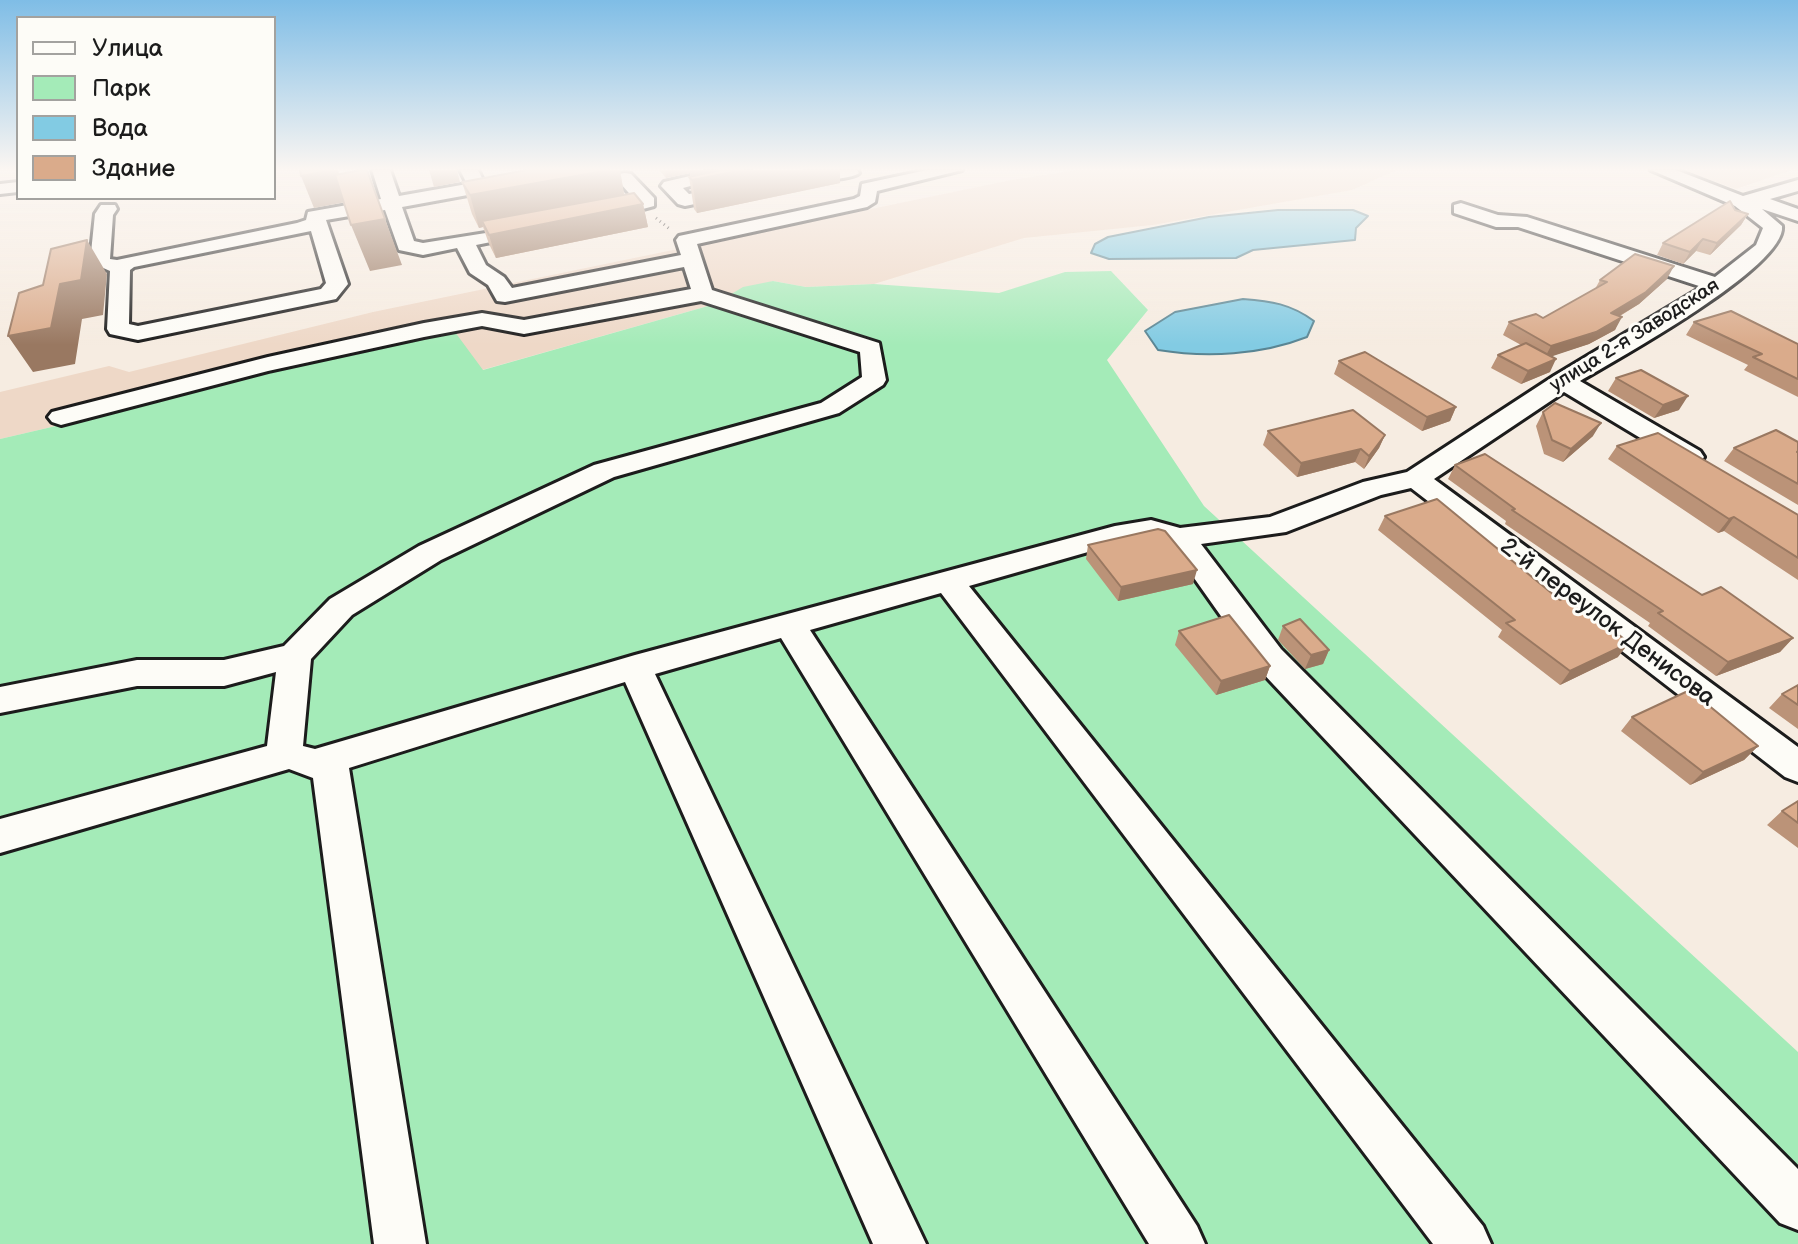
<!DOCTYPE html>
<meta charset="utf-8">
<style>
body{margin:0}
#map{position:relative;width:1798px;height:1244px;overflow:hidden;background:#f6ece1;font-family:"Balsamiq Sans",sans-serif}
canvas{display:block}
.legend{position:absolute;left:16px;top:16px;width:260px;height:184px;box-sizing:border-box;background:#fdfcf7;border:2px solid #a3a29f;margin:0;padding:10px 14px;list-style:none;font-size:24px;color:#1c1c1c}
.legend li{display:flex;align-items:center;gap:16px;height:40px}
.legend b{width:40px;border:2px solid #a3a29f}
</style>
<div id="map">
<canvas width="1798" height="1244"></canvas>
<ul class="legend">
<li><b style="height:10px;background:#fdfcf7"></b>Улица</li>
<li><b style="height:22px;background:#a4ebb8"></b>Парк</li>
<li><b style="height:22px;background:#82cbe3"></b>Вода</li>
<li><b style="height:22px;background:#daab8b"></b>Здание</li>
</ul>
</div>
<script>
const g = document.querySelector('canvas').getContext('2d');
g.lineJoin = 'round';
function paint(path, color) { g.fillStyle = color; g.fill(path, 'evenodd'); }
function trace(path, color, width, dash) { g.strokeStyle = color; g.lineWidth = width; g.lineCap = dash ? 'butt' : 'round'; g.setLineDash(dash || []); g.stroke(path); }
function write(font, color, halo, rows, align = 'center') {
  g.font = font + ' "Balsamiq Sans",sans-serif'; g.lineWidth = 6; g.setLineDash([]); g.textBaseline = 'middle'; g.strokeStyle = halo; g.fillStyle = color; for (const [text, x, y, turn = 0] of rows) {
    g.save(); g.translate(x, y); g.rotate((+turn || 0) * Math.PI / 180); g.textAlign = isNaN(turn) ? turn : align; if (halo) g.strokeText(text, 0, 0); g.fillText(text, 0, 0); g.restore();
  }
}
paint(new Path2D(`
 M 1078,170 L 1397,170 L 1352,190 L 1153,225 L 1024,238 L 874,284 L 806,287 L 773,281 L 715,304 L 482,370 L 381,342 L 155,403 L 0,439 L 0,392 L 109,366 L 129,372 L 373,312 L 1016,179 Z
 M 1682,170 L 1792,170 L 1736,189 Z`), '#eed8c7');
paint(new Path2D(`
 M 1111,271 L 1148,310 L 1107,360 L 1204,506 L 1798,1052 L 1798,1244 L 0,1244 L 0,439 L 155,403 L 381,342 L 452,328 L 483,370 L 715,304 L 743,287 L 773,281 L 806,287 L 874,284 L 999,293 L 1065,272 Z`), '#a4ebb8');
const water = new Path2D(`
 M 1278,210 L 1353,210 L 1368,216 L 1356,228 L 1355,240 L 1253,250 L 1236,258 L 1109,259 L 1091,253 L 1095,244 L 1108,237 L 1209,217 Z
 M 1243,299 C 1271,301 1291,304 1314,321 L 1307,337 C 1261,355 1207,358 1158,350 L 1145,331 L 1175,312 Z`);
paint(water, '#82cbe3');
trace(water, '#598593', 2);
const minor = new Path2D(`
 M 372,170 L 390,170 L 399,196 L 467,184 L 460,170 L 478,170 L 487,188 L 484,192 L 402,207 L 414,241 L 423,243 L 536,225 L 539,229 L 536,233 L 476,245 L 486,265 L 504,277 L 512,288 L 681,255 L 676,240 L 679,236 L 854,199 L 860,196 L 862,184 L 927,170 L 962,170 L 877,191 L 875,202 L 867,207 L 697,244 L 712,290 L 879,343 L 886,380 L 883,385 L 839,413 L 614,477 L 441,560 L 352,615 L 311,659 L 303,746 L 315,749 L 635,655 L 1115,526 L 1151,520 L 1180,528 L 1270,517 L 1363,482 L 1407,472 L 1554,376 L 1702,287 L 1518,227 L 1496,227 L 1454,213 L 1454,205 L 1461,203 L 1498,215 L 1527,217 L 1715,277 L 1756,245 L 1763,228 L 1735,206 L 1651,170 L 1676,170 L 1743,196 L 1798,180 L 1798,191 L 1770,199 L 1798,209 L 1798,221 L 1762,209 L 1782,226 C 1787,266 1616,360 1580,381 L 1700,451 L 1704,457 L 1700,463 L 1682,463 L 1564,392 L 1434,479 L 1798,747 L 1798,782 L 1785,777 L 1411,488 L 1381,495 L 1286,532 L 1201,544 L 1281,649 L 1798,1169 L 1798,1230 L 1780,1223 L 1257,667 L 1170,544 L 1151,538 L 1116,544 L 969,586 L 1483,1226 L 1491,1244 L 1433,1244 L 941,593 L 810,630 L 1197,1226 L 1205,1244 L 1149,1244 L 781,638 L 655,674 L 926,1244 L 873,1244 L 625,682 L 349,768 L 426,1244 L 374,1244 L 313,778 L 289,769 L 0,853 L 0,819 L 267,746 L 276,672 L 224,686 L 137,686 L 0,713 L 0,687 L 137,660 L 224,660 L 284,646 L 330,599 L 419,546 L 594,465 L 821,403 L 862,377 L 860,352 L 701,301 L 524,334 L 482,326 L 424,337 L 268,371 L 61,425 L 52,422 L 48,417 L 52,412 L 268,357 L 424,323 L 482,313 L 524,320 L 691,289 L 684,267 L 505,302 L 497,301 L 488,285 L 470,273 L 457,248 L 423,255 L 399,250 L 385,210 L 326,220 L 348,284 L 336,299 L 138,340 L 110,334 L 107,329 L 110,271 L 90,262 L 95,214 L 101,205 L 115,205 L 117,209 L 113,215 L 110,259 L 117,260 L 297,223 L 306,220 L 308,212 L 381,199 ZM 311,231 L 326,283 L 321,289 L 138,326 L 129,324 L 130,270 L 134,267 Z
 M 716,170 L 750,170 L 683,188 L 689,194 L 733,186 L 739,187 L 739,195 L 685,206 L 678,204 L 661,186 L 664,182 Z
 M 810,170 L 857,170 L 859,173 C 851,180 812,180 798,183 L 789,178 Z
 M 625,173 L 631,174 L 654,198 L 654,206 L 602,220 L 595,218 L 595,210 L 635,200 L 621,184 L 578,190 L 569,185 L 578,180 Z
 M 18,182 L 18,192 L 0,194 L 0,184 Z`);
trace(minor, '#1c1c1c', 6);
trace(new Path2D(`
 M 656,218 L 671,230`), '#1c1c1c', 3, [1, 4]);
paint(minor, '#fdfcf7');
paint(new Path2D(`
 M 527,170 L 620,170 L 624,195 L 643,204 L 648,227 L 496,258 L 489,244 L 483,227 L 479,228 L 472,214 L 462,182 Z
 M 659,170 L 840,170 L 840,183 L 697,213 L 694,209 L 689,177 L 690,176 L 690,173 L 666,178 Z
 M 1735,210 L 1748,214 L 1741,225 L 1710,255 L 1696,251 L 1683,264 L 1657,255 L 1663,243 Z
 M 1667,279 L 1639,304 L 1620,316 L 1615,330 L 1589,344 L 1551,356 L 1550,372 L 1521,384 L 1491,368 L 1498,355 L 1521,345 L 1503,335 L 1509,322 L 1543,318 L 1595,289 L 1600,280 Z
 M 1694,322 L 1798,344 L 1798,397 L 1744,370 L 1748,365 L 1686,335 Z
 M 1339,361 L 1456,407 L 1450,421 L 1422,431 L 1334,374 Z
 M 1616,378 L 1679,410 L 1654,418 L 1608,391 Z
 M 1543,412 L 1593,436 L 1563,462 L 1544,454 L 1536,426 Z
 M 1268,431 L 1385,435 L 1379,448 L 1364,469 L 1355,462 L 1297,477 L 1263,445 Z
 M 1798,442 L 1798,505 L 1724,461 L 1734,448 Z
 M 1617,446 L 1798,515 L 1798,580 L 1724,531 L 1718,533 L 1608,459 Z
 M 1455,465 L 1702,595 L 1793,638 L 1780,652 L 1716,676 L 1648,626 L 1650,623 L 1505,524 L 1506,521 L 1448,479 Z
 M 1385,516 L 1618,657 L 1560,685 L 1498,637 L 1502,630 L 1378,530 Z
 M 1088,545 L 1193,584 L 1118,601 L 1086,559 Z
 M 1283,626 L 1329,650 L 1323,664 L 1305,669 L 1278,640 Z
 M 1179,631 L 1270,666 L 1265,680 L 1216,695 L 1175,645 Z
 M 1798,685 L 1798,729 L 1769,708 L 1782,694 Z
 M 1632,717 L 1758,746 L 1744,760 L 1690,785 L 1621,731 Z
 M 1798,801 L 1798,848 L 1767,825 L 1782,811 Z`), '#bb9378');
paint(new Path2D(`
 M 333,170 L 338,170 L 346,202 L 314,208 L 301,176 Z
 M 429,170 L 457,170 L 460,182 L 434,187 Z
 M 609,170 L 620,170 L 625,200 L 482,221 L 483,227 L 479,228 L 470,195 Z
 M 665,170 L 840,170 L 840,183 L 697,213 L 692,180 L 691,178 L 690,173 L 666,178 Z
 M 643,204 L 648,227 L 496,258 L 489,235 Z
 M 1748,214 L 1741,225 L 1710,255 L 1717,243 Z
 M 385,219 L 402,265 L 370,271 L 351,225 Z
 M 1703,239 L 1696,251 L 1683,264 L 1690,252 Z
 M 87,240 L 107,274 L 103,315 L 82,319 L 75,364 L 33,372 L 8,336 L 60,284 Z
 M 1674,266 L 1667,279 L 1639,304 L 1604,325 L 1611,313 Z
 M 1622,317 L 1615,330 L 1589,344 L 1544,359 L 1551,346 Z
 M 1556,359 L 1550,372 L 1521,384 L 1528,371 Z
 M 1688,396 L 1679,410 L 1654,418 L 1663,405 Z
 M 1456,407 L 1450,421 L 1422,431 L 1427,417 Z
 M 1601,423 L 1593,436 L 1563,462 L 1571,449 Z
 M 1385,435 L 1379,448 L 1364,469 L 1369,456 Z
 M 1361,449 L 1355,462 L 1297,477 L 1301,463 Z
 M 1734,517 L 1724,531 L 1718,533 L 1729,519 Z
 M 1197,570 L 1193,584 L 1118,601 L 1121,587 Z
 M 1793,638 L 1780,652 L 1716,676 L 1728,662 Z
 M 1629,643 L 1618,657 L 1560,685 L 1570,671 Z
 M 1329,650 L 1323,664 L 1305,669 L 1311,655 Z
 M 1270,666 L 1265,680 L 1216,695 L 1221,681 Z
 M 1758,746 L 1744,760 L 1690,785 L 1703,772 Z`), '#997861');
const building = new Path2D(`
 M 300,170 L 333,170 L 301,176 Z
 M 361,170 L 367,170 L 385,219 L 351,225 L 335,175 Z
 M 527,170 L 609,170 L 470,195 L 462,182 Z
 M 720,170 L 743,170 L 692,180 L 689,177 Z
 M 634,193 L 643,204 L 489,235 L 482,221 Z
 M 1730,201 L 1735,210 L 1748,214 L 1717,243 L 1703,239 L 1690,252 L 1663,243 Z
 M 87,240 L 81,280 L 60,284 L 51,328 L 8,336 L 19,293 L 43,285 L 51,249 Z
 M 1635,254 L 1674,266 L 1646,292 L 1611,313 L 1622,317 L 1596,332 L 1551,346 L 1509,322 L 1536,314 L 1543,318 L 1607,282 L 1600,280 Z
 M 1731,311 L 1798,344 L 1798,379 L 1753,357 L 1762,354 L 1694,322 Z
 M 1526,343 L 1556,359 L 1528,371 L 1498,355 Z
 M 1365,352 L 1456,407 L 1427,417 L 1339,361 Z
 M 1641,370 L 1688,396 L 1663,405 L 1616,378 Z
 M 1555,403 L 1601,423 L 1571,449 L 1552,440 L 1543,412 Z
 M 1353,410 L 1385,435 L 1369,456 L 1361,449 L 1301,463 L 1268,431 Z
 M 1776,430 L 1798,442 L 1798,451 L 1797,452 L 1798,452 L 1798,484 L 1734,448 Z
 M 1658,433 L 1798,515 L 1798,558 L 1734,517 L 1729,519 L 1617,446 Z
 M 1485,454 L 1702,595 L 1721,587 L 1793,638 L 1728,662 L 1658,613 L 1663,611 L 1512,510 L 1515,509 L 1455,465 Z
 M 1437,499 L 1560,600 L 1570,595 L 1629,643 L 1570,671 L 1506,623 L 1515,620 L 1385,516 Z
 M 1158,529 L 1165,531 L 1197,570 L 1121,587 L 1088,545 Z
 M 1229,615 L 1270,666 L 1221,681 L 1179,631 Z
 M 1300,619 L 1329,650 L 1311,655 L 1283,626 Z
 M 1798,685 L 1798,705 L 1782,694 Z
 M 1690,690 L 1758,746 L 1703,772 L 1632,717 Z
 M 1798,801 L 1798,823 L 1782,811 Z`);
paint(building, '#daab8b');
trace(building, '#997861', 2);
const sky = g.createLinearGradient(0, 0, 0, 345);
sky.addColorStop(0, '#7fbde6');
sky.addColorStop(0.49, '#fbf6f2');
sky.addColorStop(1, '#fbf6f200');
g.fillStyle = sky;
g.fillRect(0, 0, 1798, 345);
write('20px', '#1c1c1c', '#fdfcf7', [
 ["улица 2-я Заводская",1635,336,-32]
]);
write('24px', '#1c1c1c', '#fdfcf7', [
 ["2-й переулок Денисова",1607,623,37]
]);
</script>
